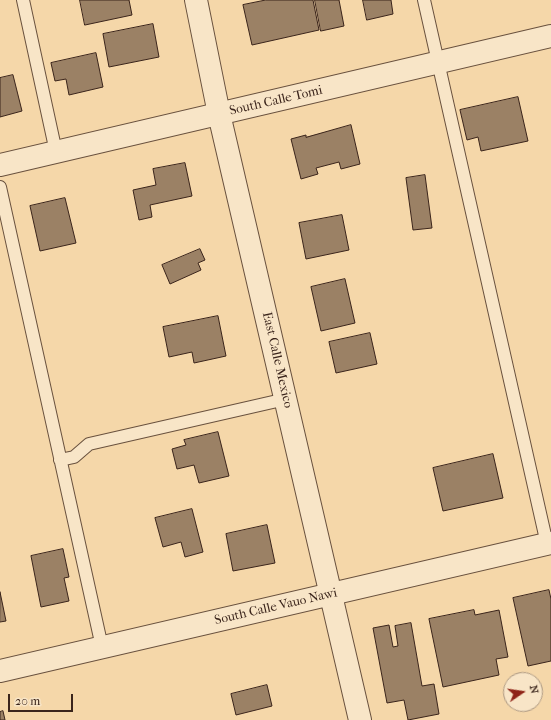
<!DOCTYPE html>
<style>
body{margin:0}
#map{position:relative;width:551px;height:720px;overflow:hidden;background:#f5d7a9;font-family:"IM FELL French Canon",serif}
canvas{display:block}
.north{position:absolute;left:503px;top:672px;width:40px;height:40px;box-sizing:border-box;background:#f8e5c7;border:1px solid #ac9882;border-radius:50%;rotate:77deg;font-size:11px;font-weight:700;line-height:16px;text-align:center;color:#3a241b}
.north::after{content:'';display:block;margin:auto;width:14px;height:18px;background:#8f2418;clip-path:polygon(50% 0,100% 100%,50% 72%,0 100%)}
.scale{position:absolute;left:8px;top:694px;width:65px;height:18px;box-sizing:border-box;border:2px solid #3a241b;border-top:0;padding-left:5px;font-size:12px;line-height:14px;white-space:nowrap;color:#3a241b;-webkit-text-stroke:3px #f8e5c7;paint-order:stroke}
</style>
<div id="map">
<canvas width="551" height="720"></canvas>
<div class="north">N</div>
<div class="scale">20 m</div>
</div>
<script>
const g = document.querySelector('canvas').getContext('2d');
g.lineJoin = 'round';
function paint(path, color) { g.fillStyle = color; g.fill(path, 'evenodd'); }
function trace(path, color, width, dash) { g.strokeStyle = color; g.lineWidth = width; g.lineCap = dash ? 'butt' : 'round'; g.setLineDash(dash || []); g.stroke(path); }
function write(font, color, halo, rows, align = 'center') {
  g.font = font + ' "IM FELL French Canon",serif'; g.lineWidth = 3.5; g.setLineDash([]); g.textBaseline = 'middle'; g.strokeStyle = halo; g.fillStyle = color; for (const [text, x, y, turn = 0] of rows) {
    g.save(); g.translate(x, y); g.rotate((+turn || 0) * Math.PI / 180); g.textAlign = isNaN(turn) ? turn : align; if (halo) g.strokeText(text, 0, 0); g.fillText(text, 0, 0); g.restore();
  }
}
const building = new Path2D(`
 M 80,0 L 129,0 L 132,15 L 85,25 Z
 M 266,0 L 313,0 L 319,30 L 252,45 L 243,5 Z
 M 315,0 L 339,0 L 344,26 L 321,31 Z
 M 363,0 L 391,0 L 393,14 L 367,20 Z
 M 153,24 L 159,57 L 109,67 L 103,34 Z
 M 96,53 L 103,87 L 69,95 L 66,79 L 55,81 L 51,63 Z
 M 13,75 L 22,111 L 0,117 L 0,78 Z
 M 518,97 L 528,141 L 481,151 L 478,137 L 467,140 L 460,110 Z
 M 351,125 L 360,164 L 341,169 L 339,162 L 316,168 L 318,174 L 301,179 L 291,139 L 306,135 L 306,137 Z
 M 185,163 L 192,196 L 150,205 L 152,217 L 139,220 L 133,190 L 156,185 L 153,169 Z
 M 425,175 L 432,228 L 413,230 L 406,178 Z
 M 65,198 L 76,243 L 40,251 L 30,206 Z
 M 342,215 L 349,250 L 306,259 L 299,223 Z
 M 200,249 L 205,260 L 198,263 L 201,270 L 170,284 L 162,265 Z
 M 345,279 L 355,323 L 321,331 L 311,287 Z
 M 218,316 L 226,356 L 194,363 L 192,352 L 169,357 L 163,327 Z
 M 370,333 L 377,364 L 336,373 L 329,342 Z
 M 218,432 L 229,476 L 199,483 L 194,465 L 177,469 L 172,449 L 186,445 L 184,440 Z
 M 493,454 L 503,498 L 443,511 L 433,468 Z
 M 192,509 L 203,552 L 185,557 L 181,542 L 163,547 L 155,518 Z
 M 267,525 L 275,563 L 233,571 L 226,534 Z
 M 63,549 L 69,577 L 64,578 L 69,601 L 41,607 L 31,556 Z
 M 549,590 L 551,599 L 551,661 L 528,666 L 513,598 Z
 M 0,592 L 6,621 L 0,622 Z
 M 474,610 L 475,615 L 499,610 L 508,657 L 496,659 L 499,675 L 443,687 L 429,619 Z
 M 411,623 L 422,686 L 434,684 L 439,714 L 408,720 L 404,700 L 387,703 L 373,628 L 389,625 L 393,647 L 398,646 L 395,626 Z
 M 267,685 L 272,706 L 236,715 L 231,694 Z
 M 3,711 L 5,720 L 0,720 L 0,712 Z`);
paint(building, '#9b8165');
trace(building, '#3a241b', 1);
const service = new Path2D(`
 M 23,0 L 56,152
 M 424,0 L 547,544
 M 0,187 L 102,647
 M 60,460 L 74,457 L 89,444 L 286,399`);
const minor = new Path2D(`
 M 196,0 L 219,114 L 360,720
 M 0,165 L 551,36
 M 0,671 L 551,543`);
trace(service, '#69513e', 14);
trace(minor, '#69513e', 24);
trace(service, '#f8e5c7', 12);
trace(minor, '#f8e5c7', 22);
write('13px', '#3a241b', '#f8e5c7', [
 ["South Calle Tomi",276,101,-13],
 ["East Calle Mexico",277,360,77],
 ["South Calle Vauo Nawi",276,607,-13]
]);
</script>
